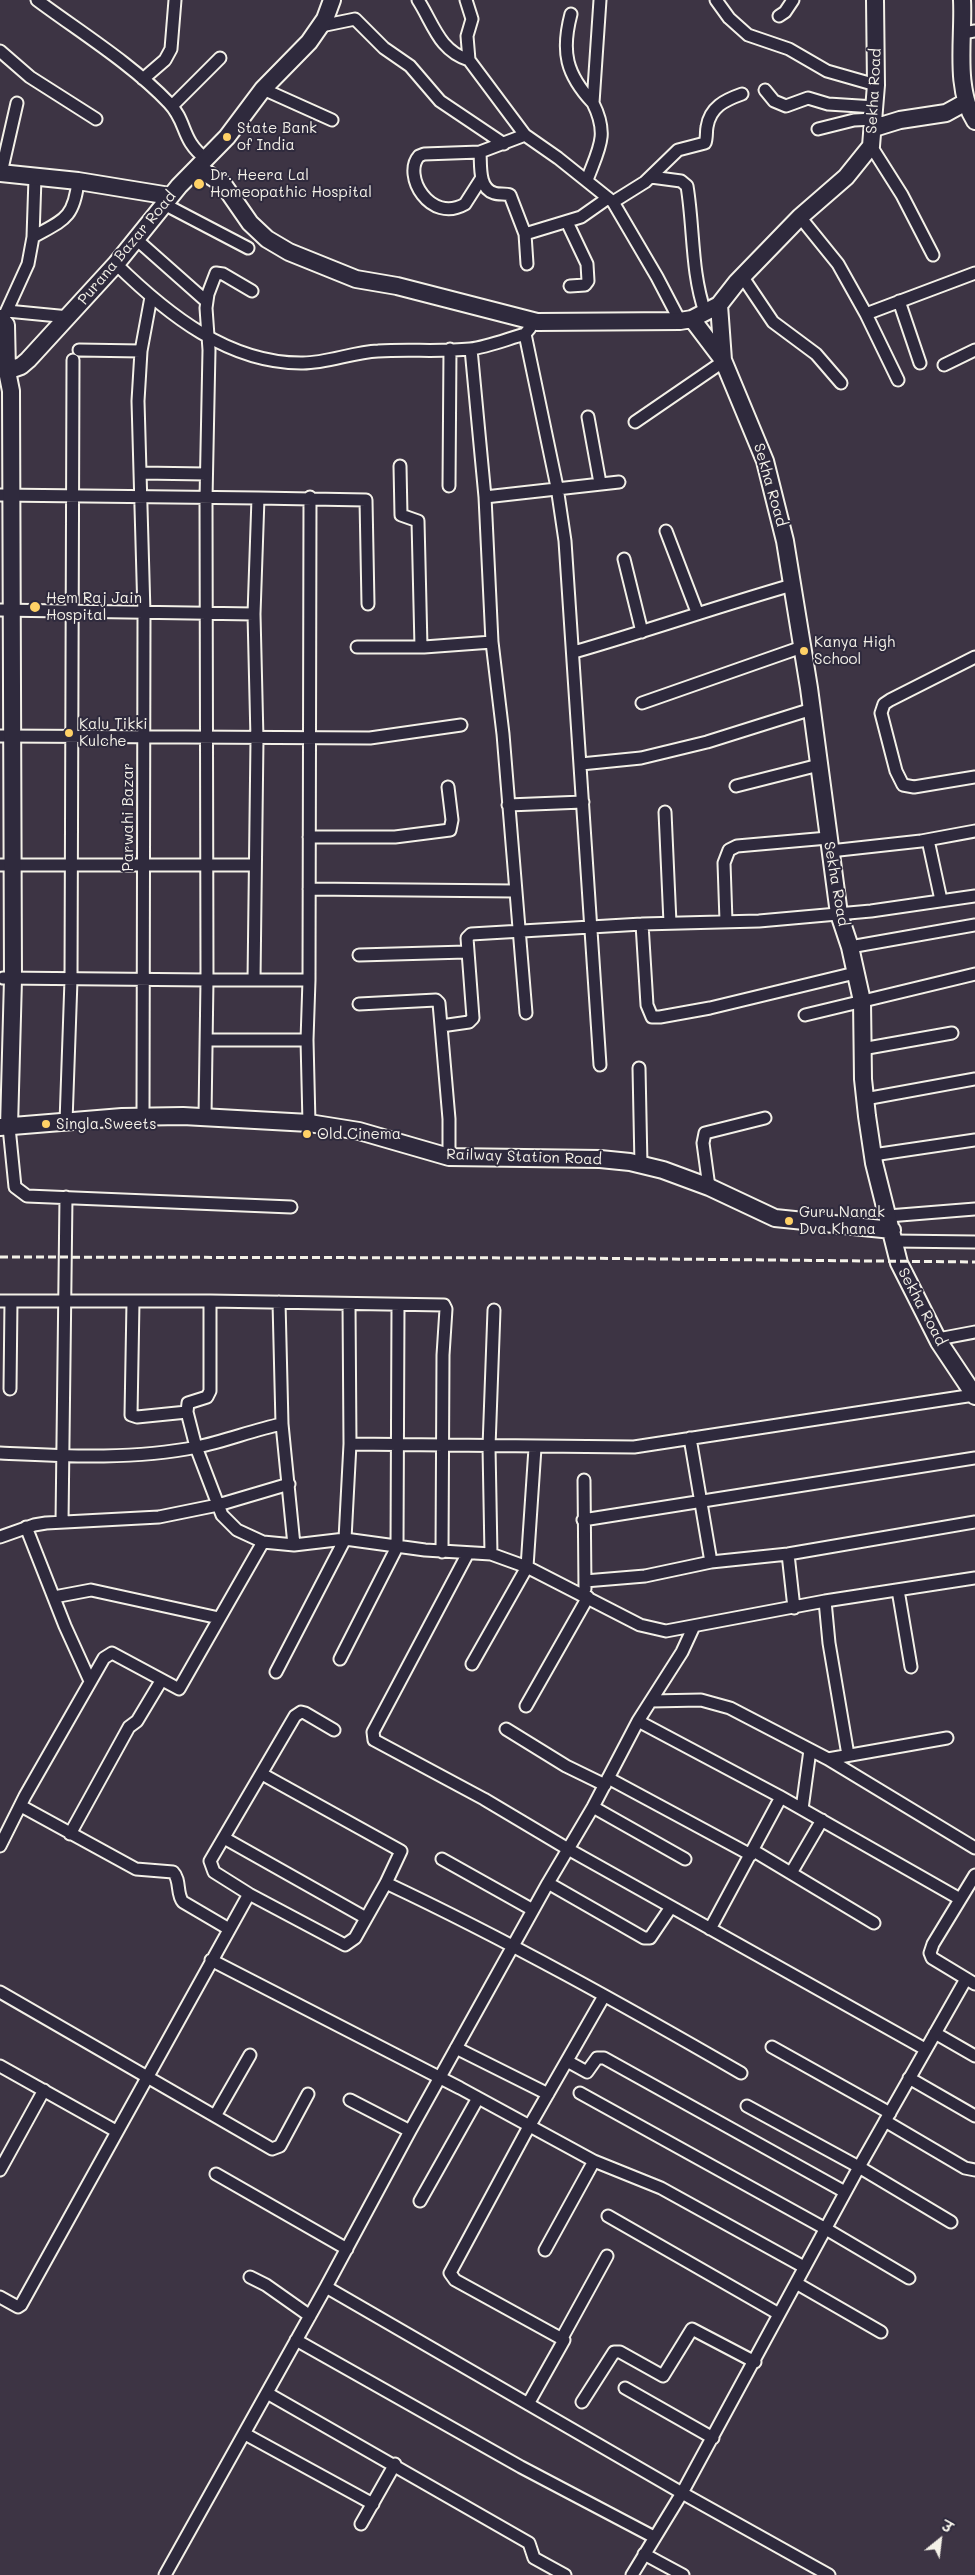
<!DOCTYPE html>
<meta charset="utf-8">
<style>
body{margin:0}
#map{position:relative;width:975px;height:2575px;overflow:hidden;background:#3d3444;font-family:Mali,"Playpen Sans Deva",sans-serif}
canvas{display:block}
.north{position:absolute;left:915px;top:2515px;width:50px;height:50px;-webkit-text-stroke:4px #2f2a3d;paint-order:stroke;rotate:29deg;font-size:14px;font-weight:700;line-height:20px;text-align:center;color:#f4f1e8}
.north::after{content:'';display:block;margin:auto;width:18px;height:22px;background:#f4f1e8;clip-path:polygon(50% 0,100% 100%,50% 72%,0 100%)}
</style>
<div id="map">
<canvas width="975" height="2575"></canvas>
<div class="north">उ</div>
</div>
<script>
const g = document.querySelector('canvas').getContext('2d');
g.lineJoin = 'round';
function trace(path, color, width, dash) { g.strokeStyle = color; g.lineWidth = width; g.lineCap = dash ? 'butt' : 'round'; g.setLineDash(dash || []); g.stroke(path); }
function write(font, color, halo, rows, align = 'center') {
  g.font = font + ' Mali,sans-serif'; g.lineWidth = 4; g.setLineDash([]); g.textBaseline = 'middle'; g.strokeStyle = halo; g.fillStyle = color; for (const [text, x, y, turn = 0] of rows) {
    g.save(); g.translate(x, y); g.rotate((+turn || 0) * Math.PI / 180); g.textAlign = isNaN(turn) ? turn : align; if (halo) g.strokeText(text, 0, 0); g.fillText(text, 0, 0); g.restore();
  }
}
const street = new Path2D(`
 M 37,0 C 80,32 132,64 169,103 C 188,123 180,139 206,159
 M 418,0 C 433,23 439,51 469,60
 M 466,0 L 472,19 L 467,36 L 469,60 L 525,135 L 558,158 L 613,202 L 657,277 L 680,321
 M 716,0 L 729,18 L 748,35 L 789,49 L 827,71 L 876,85
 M 571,14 C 561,52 566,74 593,103
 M 779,16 L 785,12 L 793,0
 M 321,26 L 355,19 L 384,48 L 410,66 L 440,101 L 504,144
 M 963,33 L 975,31
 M 0,51 L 30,77 L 96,119
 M 143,79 L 165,60 L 171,49 L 175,0
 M 263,89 L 332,120
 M 765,90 L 774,101 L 786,106 L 808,98 L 828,104 L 875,107
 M 172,106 L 220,58
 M 818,129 L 854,120 L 874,119
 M 871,146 L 902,195 L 933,255
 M 480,152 C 481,165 478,188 494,193 C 499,195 505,193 510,195 L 525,234 L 581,217 L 608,198
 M 1,173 L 17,103
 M 651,177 L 681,181 L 687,186 C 694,228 691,272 705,312
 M 481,179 L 465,204 C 430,224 402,175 419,156 L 424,154 L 480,152 L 525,135
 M 587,180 C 599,148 609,135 593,103 L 600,0
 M 613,202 L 645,182 L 678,150 L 705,143 C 707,138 706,132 707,127 C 710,107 725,100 742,94
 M 164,204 L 248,248
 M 800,217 L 838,264 L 866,314 L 898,380
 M 567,222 L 587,264 L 588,281 L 585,285 L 570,286
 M 525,234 L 527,264
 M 33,237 C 63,220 74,219 78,181
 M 136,239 L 206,301
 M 116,264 C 167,314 229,364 303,363 C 328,363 353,352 378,351 C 408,349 440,352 470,349 C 488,347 507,339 525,334 L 530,328
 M 742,276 L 773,322 L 816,354 L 841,383
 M 252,291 L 223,274 L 216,273 L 208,294 L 206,308 L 209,350 L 206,499 L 207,980 L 309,980
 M 899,301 L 920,363
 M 7,311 L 69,317
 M 866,314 L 975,273
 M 3,319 L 28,264 L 33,237 L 35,178
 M 525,334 L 557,487 L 565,541 L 600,1065
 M 471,349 L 485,497 L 492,642 L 503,734 L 526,1013
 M 79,350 L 141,351
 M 944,365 L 975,350
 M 588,417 L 600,483
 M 635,422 L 724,361
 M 400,466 L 401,515 L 418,521 L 421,647
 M 141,473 L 206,474
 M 449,486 L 450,349
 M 0,495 L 258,498
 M 485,497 L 619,482
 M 666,531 L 697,612
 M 624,559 L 642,632
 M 0,610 L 254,614
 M 357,647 L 424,647 L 492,642
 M 574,652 C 647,631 719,606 792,585
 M 975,657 L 890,700 L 884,704 L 881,713 L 896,771 L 903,785 L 914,787 L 975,777
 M 642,703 L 802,647
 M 0,736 L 370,738 L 461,725
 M 581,764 L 641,758 L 707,742 L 812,709
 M 736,786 L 819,765
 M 508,805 L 583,802
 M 665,812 L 670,923
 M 309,837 L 395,837 L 450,830 L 452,820 L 448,787
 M 928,840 L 941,900
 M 830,851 L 921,841 L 975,831
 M 0,865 L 255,865
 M 309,889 L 514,891
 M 726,921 L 724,863 L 729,850 L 737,846 L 828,838
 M 642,924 L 647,1005 L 652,1017 L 660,1017 L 710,1008 L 855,973
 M 850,947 L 975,925
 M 359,955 L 466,952
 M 3,978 L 207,980 L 205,1116
 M 254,980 L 257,739 L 254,614 L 258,498 L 366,500 L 368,604
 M 359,1004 L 436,1000 L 439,1003 L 441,1026
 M 805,1015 L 975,974
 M 207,1040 L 307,1040 L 309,1123
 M 307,1040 L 309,980 L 310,497
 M 862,1049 L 952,1033
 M 639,1068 L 641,1165
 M 865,1099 L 975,1079
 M 143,1117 L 144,613 L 138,401 L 141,351 L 151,297
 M 66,1122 L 71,980 L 73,360
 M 9,1127 L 15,1187 L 27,1196 L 291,1207
 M 873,1155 L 975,1140
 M 449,1157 L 449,1119 L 441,1026 L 469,1022 L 473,1018 L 467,938 L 471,934 L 642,924 L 759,921 L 871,911 L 975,896
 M 709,1187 L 703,1143 L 705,1133 L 765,1118
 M 888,1216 L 975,1209
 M 894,1241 L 975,1242
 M 0,1301 L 210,1301 L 444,1305 L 446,1309 L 443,1355 L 442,1552
 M 210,1301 L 210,1391 L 207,1397 L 188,1403 L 187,1412 L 196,1447 L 222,1515 L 237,1530 L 263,1542 L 294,1545 L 345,1539 L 425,1550 L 491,1554 L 527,1567 L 640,1625 L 666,1631 L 825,1601 L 975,1578
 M 133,1302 L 131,1415 L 137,1417 L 187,1412
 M 279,1302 L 282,1424 L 294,1545
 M 938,1339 L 975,1332
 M 10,1389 L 11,1301
 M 690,1438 L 711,1562
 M 350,1444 L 634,1447 L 974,1395
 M 0,1453 C 65,1456 133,1460 197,1447 C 226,1441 253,1430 282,1424
 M 584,1480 L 585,1589
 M 583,1520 L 975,1458
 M 62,1522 L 66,1197
 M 26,1527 L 65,1626 L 90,1681
 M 0,1537 L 34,1525 L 46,1523 L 159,1517 L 218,1505 L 289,1484
 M 468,1553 L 373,1732 L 374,1740 L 484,1799 L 568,1849 L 925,2049
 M 491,1554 L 489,1447 L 494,1310
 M 788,1554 L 794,1608
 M 585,1581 L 645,1576 L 711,1562 L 788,1554 L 975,1522
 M 898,1590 L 911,1667
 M 54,1597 L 91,1590 L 219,1618
 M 825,1601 L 829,1643 L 848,1755
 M 340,1659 L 397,1547 L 398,1306
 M 472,1664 L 527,1567 L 535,1448
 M 276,1672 L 345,1539 L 350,1444 L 349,1304
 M 651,1701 L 701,1700 L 730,1708 L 828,1759 L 975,1848
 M 526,1706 L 588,1597
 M 638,1721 L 779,1796 L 960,1899
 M 506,1729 L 566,1766 L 605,1785
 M 828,1759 L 947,1738
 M 262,1774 L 401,1851 L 386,1883 L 355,1938 L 345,1945 L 249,1894 L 214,1872 L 210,1861 L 295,1716 L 301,1712 L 305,1713 L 334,1730
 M 608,1778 L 751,1855
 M 21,1806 L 136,1869 L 173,1872 C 181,1880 176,1894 183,1902 L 229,1929
 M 593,1807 L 685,1859
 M 802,1809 L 810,1750
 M 70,1834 L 129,1727 L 137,1721 L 161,1681
 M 224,1838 L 366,1918
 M 0,1846 L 25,1796 L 104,1658 L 112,1653 L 179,1689 L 263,1542
 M 754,1851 L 874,1923
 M 442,1859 L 533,1910
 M 791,1873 L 822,1820
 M 975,1875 L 933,1944 L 930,1953 L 932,1958 L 975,1984
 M 386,1883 C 507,1940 625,2006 741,2073
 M 548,1883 L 644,1938 L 650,1938 L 671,1907
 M 710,1929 L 781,1797
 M 211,1960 L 460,2088 L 594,2161 L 661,2188 L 804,2267
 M 0,1992 L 272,2149 L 280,2146 L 308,2094
 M 935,2033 L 975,2056
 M 772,2047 L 890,2113
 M 456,2048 L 548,2094
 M 567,2061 L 587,2072 L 597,2058 L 604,2058 L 845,2192
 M 0,2066 L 116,2131
 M 909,2078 L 975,2116
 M 580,2093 L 826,2229 L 909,2278
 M 350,2100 L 410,2131
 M 747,2106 L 859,2167 L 951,2222
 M 215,2116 L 250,2055
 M 885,2121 L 965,2168 L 975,2170
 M 0,2170 L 44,2090
 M 216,2174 L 347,2249
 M 420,2201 L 478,2098
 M 608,2216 L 779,2314
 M 545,2250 L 594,2161
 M 250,2277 L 266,2285 L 310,2316
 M 796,2283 L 881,2332
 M 326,2287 L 682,2493 L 829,2575
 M 0,2297 L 18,2307 L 21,2305 L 249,1894
 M 562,2338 L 607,2256
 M 296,2340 L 521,2467 L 654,2537
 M 625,2388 L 713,2438
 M 267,2393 L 529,2543 L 534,2558 L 565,2575
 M 582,2402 L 614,2352 L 620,2352 L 663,2376 L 692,2329 L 755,2362
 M 528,2404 L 564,2340 L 455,2280 L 450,2273 L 526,2132 L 604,1996
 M 245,2434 L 373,2504
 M 361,2524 L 395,2464
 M 644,2554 L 683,2575
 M 165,2575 L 326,2287 L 410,2131 L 548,1883 L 593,1807 L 638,1721 L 682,1652 L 694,1626
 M 632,2575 L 682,2493 L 859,2167 L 966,1979`);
const secondary = new Path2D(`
 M 875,0 L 876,85 L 871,146 L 846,177 L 800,217 L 737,282 L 719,305 L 723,360 L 765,461 L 785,541 L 809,688 L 839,914 L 850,947 L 862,1001 L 863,1079 L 867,1116 L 874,1163 L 899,1263 L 939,1342 L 975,1396
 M 962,0 C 964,38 954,88 975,121
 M 874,128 L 900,120 L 946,113 L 966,102
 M 198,168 L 223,184 L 250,223 L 267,239 L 289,252 L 356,279 L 397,286 L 537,322 L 680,321 L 692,319 L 719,305
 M 0,173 L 78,181 L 170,196
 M 0,318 L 6,325 L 7,371 L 11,391 L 13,979 L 9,1127
 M 692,319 L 723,360
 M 7,371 L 21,366 L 28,360 L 116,264 L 179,186 L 227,137 L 263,89 L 309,42 L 325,19 L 332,0
 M 0,1127 L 122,1117 L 183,1116 L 309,1123 L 359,1131 L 449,1157 L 600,1159 L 630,1162 L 663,1170 L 709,1187 L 775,1218 L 892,1230`);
trace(street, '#f4f1e8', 15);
trace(secondary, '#f4f1e8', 20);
trace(street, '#2f2a3d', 11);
trace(secondary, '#2f2a3d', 16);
trace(new Path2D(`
 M 0,1257 L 564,1258 L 975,1262`), '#f4f1e8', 3, [8, 4]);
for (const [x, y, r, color] of [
 [227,137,5,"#ffd166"],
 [199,184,6,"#ffd166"],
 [35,607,6,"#ffd166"],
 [804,651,5,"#ffd166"],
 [69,733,5,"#ffd166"],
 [46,1124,5,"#ffd166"],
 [307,1134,5,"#ffd166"],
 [789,1221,5,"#ffd166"]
]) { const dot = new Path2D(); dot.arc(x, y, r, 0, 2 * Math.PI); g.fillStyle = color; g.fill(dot); trace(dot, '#2f2a3d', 2); }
write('15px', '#f4f1e8', '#2f2a3d', [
 ["Sekha Road",874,91,-87],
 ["Purana Bazar Road",127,248,-50],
 ["Sekha Road",770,485,74],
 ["Parwahi Bazar",128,817,-90],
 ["Sekha Road",836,884,80],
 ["Railway Station Road",524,1157,2],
 ["Sekha Road",922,1307,62]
]);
write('15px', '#f4f1e8', '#2f2a3d', [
 ["State Bank",237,128],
 ["of India",237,145],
 ["Dr. Heera Lal",210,175],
 ["Homeopathic Hospital",210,192],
 ["Hem Raj Jain",46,598],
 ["Hospital",46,615],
 ["Kanya High",814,642],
 ["School",814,659],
 ["Kalu Tikki",79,724],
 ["Kulche",79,741],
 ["Singla Sweets",56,1124],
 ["Old Cinema",317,1134],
 ["Guru Nanak",799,1212],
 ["Dva Khana",799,1229]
], 'left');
</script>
